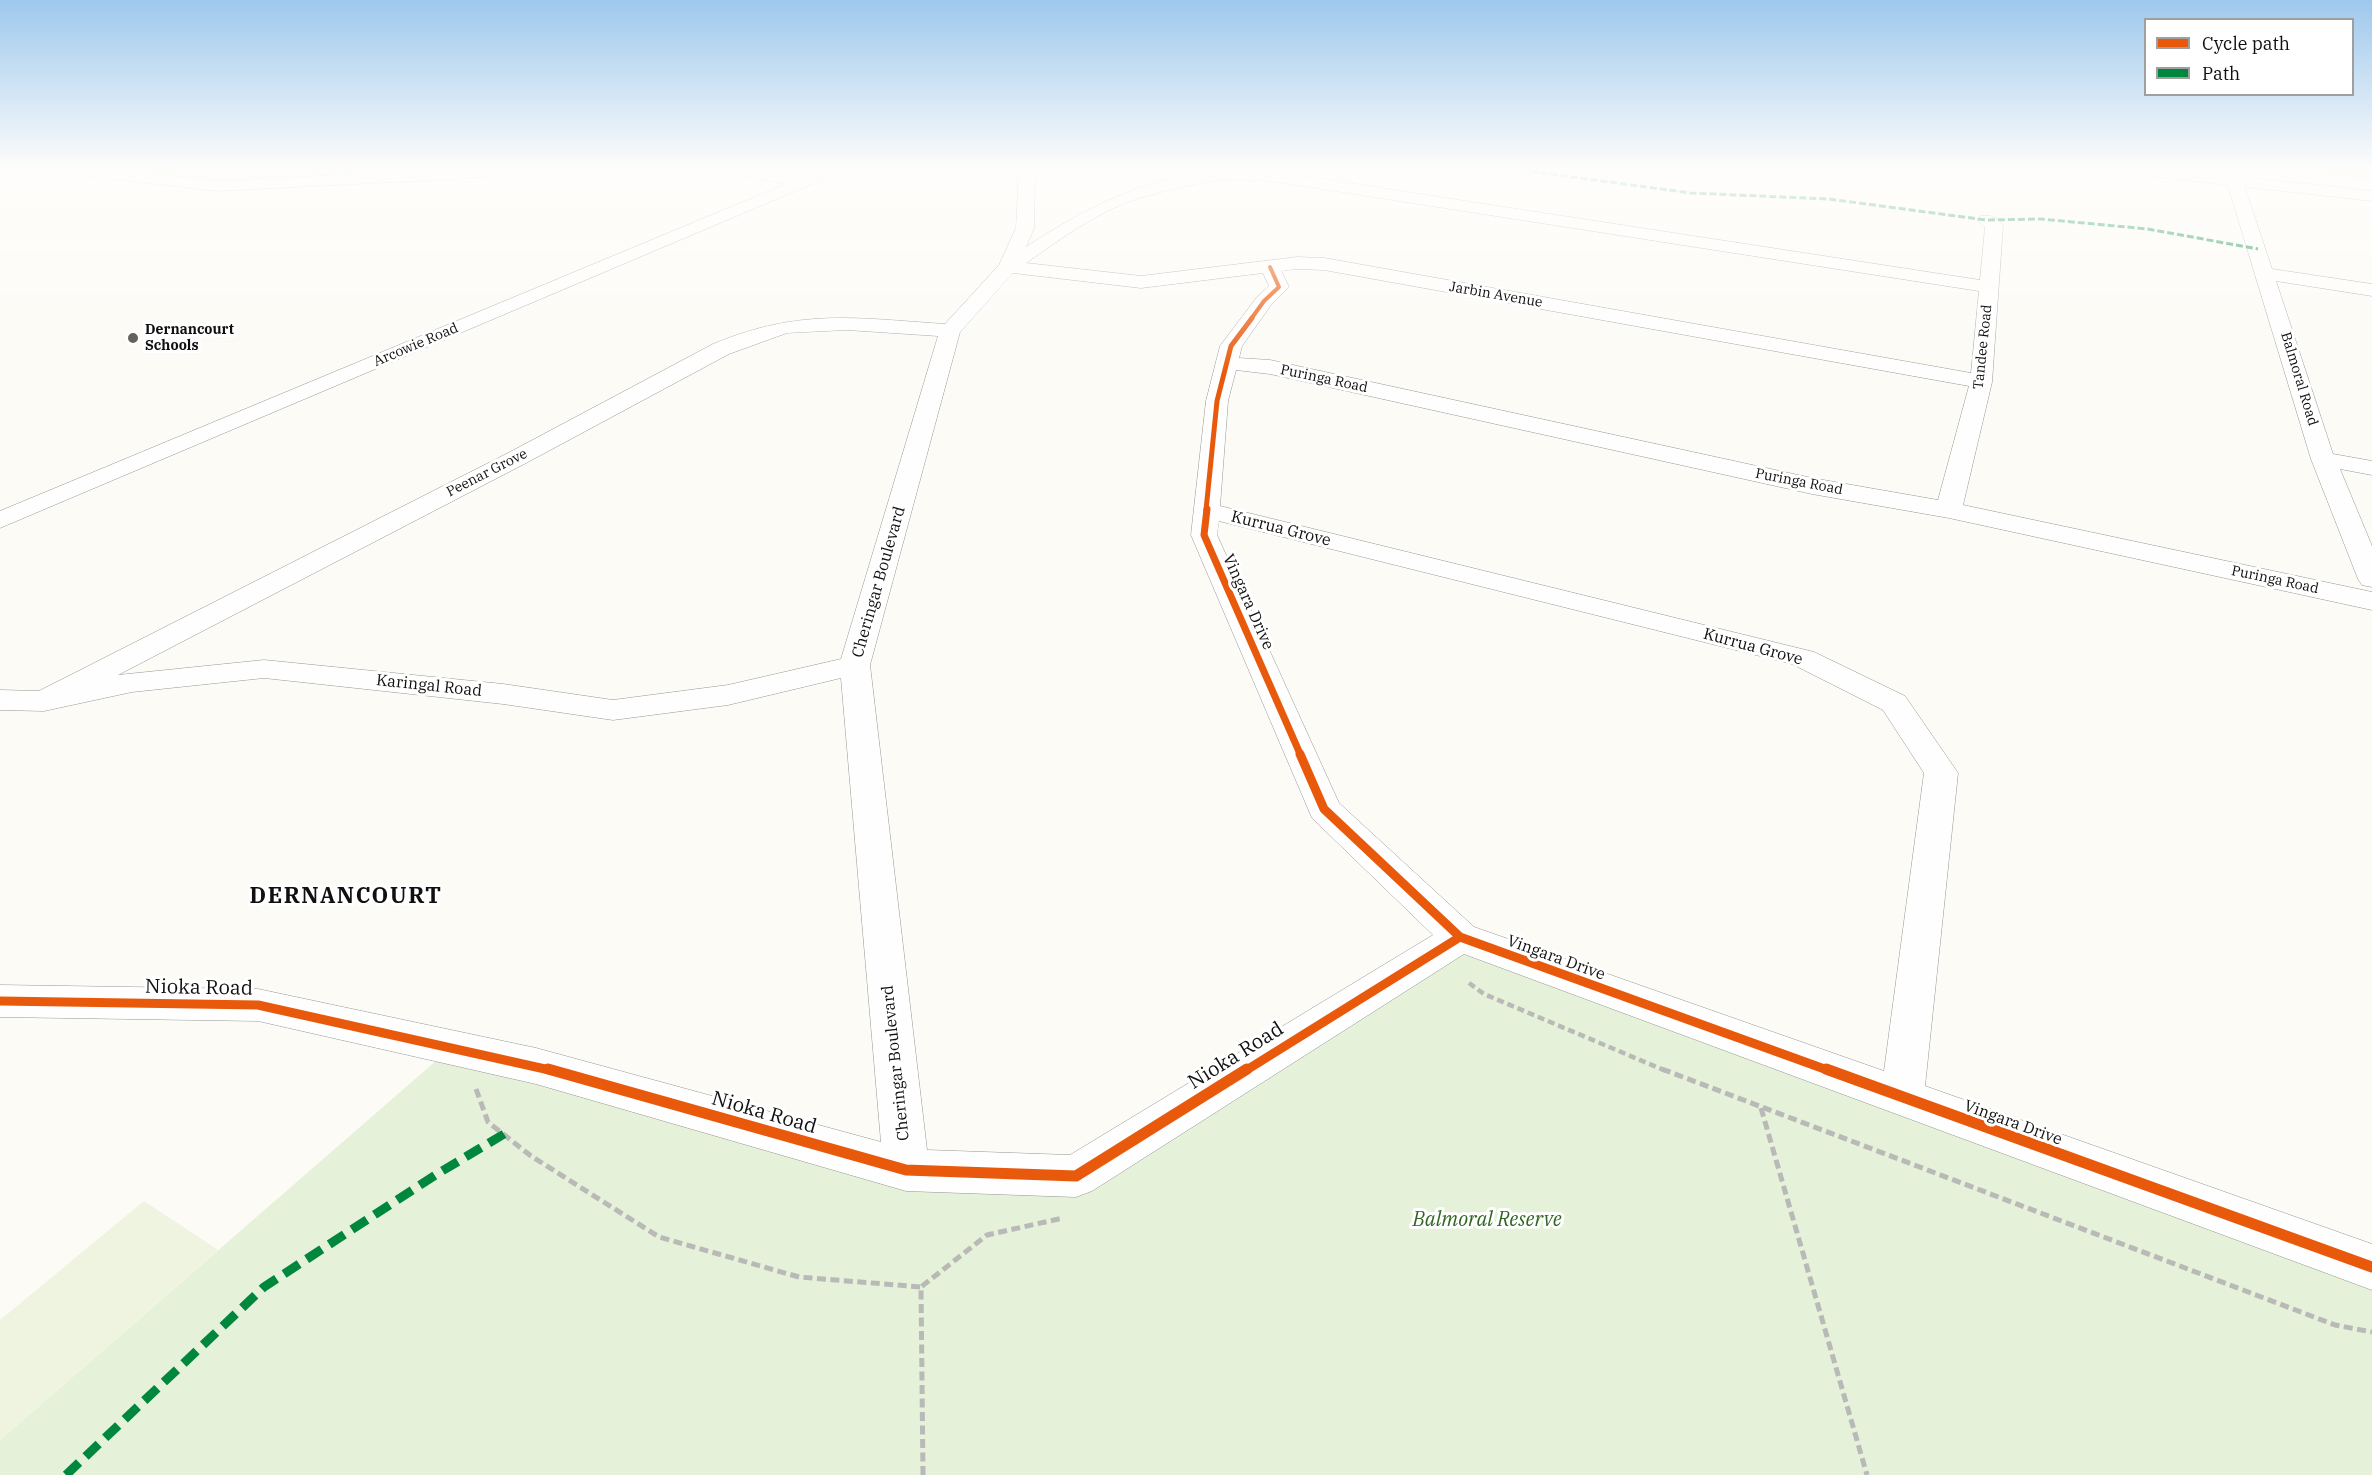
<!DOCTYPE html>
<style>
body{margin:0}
#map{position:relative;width:2372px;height:1475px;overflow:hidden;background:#fcfbf6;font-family:"IBM Plex Serif",serif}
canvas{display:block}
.legend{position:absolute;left:2144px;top:18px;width:210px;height:78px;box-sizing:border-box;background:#fff;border:2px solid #9f9f9f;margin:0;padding:8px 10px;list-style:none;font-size:18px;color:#101010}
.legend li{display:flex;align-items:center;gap:12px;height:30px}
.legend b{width:30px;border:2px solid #9f9f9f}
</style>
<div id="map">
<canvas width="2372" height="1475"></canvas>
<ul class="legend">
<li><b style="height:8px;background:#e8590c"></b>Cycle path</li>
<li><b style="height:8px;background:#00873e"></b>Path</li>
</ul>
</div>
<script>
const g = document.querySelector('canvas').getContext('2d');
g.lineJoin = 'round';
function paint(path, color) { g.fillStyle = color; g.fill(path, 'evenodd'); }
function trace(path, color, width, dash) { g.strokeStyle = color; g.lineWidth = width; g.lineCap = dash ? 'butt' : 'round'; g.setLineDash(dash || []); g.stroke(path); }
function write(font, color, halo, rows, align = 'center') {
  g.font = font + ' "IBM Plex Serif",serif'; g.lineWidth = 6; g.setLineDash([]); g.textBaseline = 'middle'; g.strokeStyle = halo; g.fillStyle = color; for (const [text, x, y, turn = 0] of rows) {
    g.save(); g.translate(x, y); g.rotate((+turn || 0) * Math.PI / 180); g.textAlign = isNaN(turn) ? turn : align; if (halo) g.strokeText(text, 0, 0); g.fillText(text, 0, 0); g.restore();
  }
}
paint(new Path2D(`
 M 79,170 L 473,170 L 470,173 L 218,186 Z
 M 1460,937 L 2372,1267 L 2372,1475 L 0,1475 L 0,1440 L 452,1047 L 906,1170 L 1076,1176 Z`), '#e5f1d8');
paint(new Path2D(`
 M 2279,170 L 2372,170 L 2372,181 Z`), '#d7e7c6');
paint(new Path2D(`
 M 144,1201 L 218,1250 L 0,1440 L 0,1320 Z`), '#eff4e1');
const minor = new Path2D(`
 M 71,170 L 117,170 L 218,181 L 443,170 L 502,170 L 494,175 L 470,178 L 218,191 L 79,175 Z
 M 730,170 L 762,170 L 802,177 L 819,170 L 840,170 L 838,173 L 0,528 L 0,511 L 786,184 L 738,175 Z
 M 1019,170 L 1035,170 L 1034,228 L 1026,247 C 1085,208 1148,176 1220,170 C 1236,168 1253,171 1270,171 L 1980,280 L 1985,227 L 1977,220 L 1980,216 C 1989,214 1997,217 2003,225 L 1992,382 L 1963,505 L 2372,592 L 2372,610 L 1949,518 L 1812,494 L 1270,374 L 1236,370 L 1228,401 L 1220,506 L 1814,652 L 1905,696 L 1958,773 L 1925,1086 L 2372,1244 L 2372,1290 L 1464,954 L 1092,1191 L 1076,1197 L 906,1191 L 536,1084 L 258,1021 L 0,1017 L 0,985 L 258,989 L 536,1048 L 881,1142 L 841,678 L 728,705 L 613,720 L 503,704 L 264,678 L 132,692 L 44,711 L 0,710 L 0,690 L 39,691 L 510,452 L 713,344 C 800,308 855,318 945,324 L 999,265 L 1016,228 ZM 1222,179 L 1270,181 L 1979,291 L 1971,373 L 1324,258 L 1297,257 L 1141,276 L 1026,263 C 1058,241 1091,216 1128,202 C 1159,191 1190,185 1222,179 ZM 1297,269 L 1324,270 L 1969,386 L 1938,500 L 1812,478 L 1270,360 L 1239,358 L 1242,346 L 1271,305 L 1289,287 L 1281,271 ZM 1013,273 L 1141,288 L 1263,273 L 1269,286 L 1257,297 L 1220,346 L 1206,401 L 1191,535 L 1312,818 L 1433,935 L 1070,1155 L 927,1150 L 870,665 L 960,332 ZM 847,330 L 938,336 L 841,659 L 728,685 L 613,700 L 503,684 L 264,660 L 118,675 L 528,462 L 729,354 L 787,333 ZM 1219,521 L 1792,664 L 1883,710 L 1924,773 L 1884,1071 L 1474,927 L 1339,803 L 1217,535 Z
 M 2233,171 L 2241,176 L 2272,269 L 2372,284 L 2372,296 L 2276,281 L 2333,454 L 2372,461 L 2372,475 L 2340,469 L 2372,546 L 2372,587 L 2362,585 L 2358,579 L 2311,459 L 2225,176 Z`);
const tertiary = new Path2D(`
 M 2133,170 L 2180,170 L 2372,191 L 2372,201 L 2141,175 Z`);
trace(minor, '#969694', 1);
trace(tertiary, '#969694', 1);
trace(new Path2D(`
 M 1469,983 L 1484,994 L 1666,1071`), '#b9b9b8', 4.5, [7, 4]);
trace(new Path2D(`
 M 1662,1069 L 2335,1325 L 2372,1332
 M 476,1089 L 488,1122 L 531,1156 L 659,1237 L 799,1277 L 921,1287
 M 1761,1108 L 1867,1475
 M 923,1475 L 921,1287 L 987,1235 L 1063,1218`), '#b9b9b8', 5, [9, 4.5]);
paint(minor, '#fffefe');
paint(tertiary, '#fffefe');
trace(new Path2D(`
 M 1521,170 L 1691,193 L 1829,199 L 1986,220 L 2041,219 L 2148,229 L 2258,249`), '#00873e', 3, [7, 3]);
trace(new Path2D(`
 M 66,1475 L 264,1287 L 437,1174 L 504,1134`), '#00873e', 9, [18, 9]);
trace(new Path2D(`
 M 1251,319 L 1264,301 L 1279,287 L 1270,267`), '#e8590c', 4);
trace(new Path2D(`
 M 1206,510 L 1217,401 L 1231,346 L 1252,318`), '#e8590c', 5);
trace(new Path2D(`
 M 1207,509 L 1204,535 L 1301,756`), '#e8590c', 7);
trace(new Path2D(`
 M 1300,754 L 1324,809 L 1460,937 L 1830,1071
 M 0,1001 L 258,1005 L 554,1071
 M 1245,1071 L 1460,937`), '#e8590c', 9);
trace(new Path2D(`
 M 548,1069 L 906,1170 L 1076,1176 L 1247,1069
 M 1826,1069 L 2372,1267`), '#e8590c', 11);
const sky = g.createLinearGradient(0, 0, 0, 376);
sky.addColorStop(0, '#9ec8ed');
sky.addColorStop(0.45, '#fefdfb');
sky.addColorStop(1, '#fefdfb00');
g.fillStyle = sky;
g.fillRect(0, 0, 2372, 376);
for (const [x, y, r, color] of [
 [133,338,6,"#636260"]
]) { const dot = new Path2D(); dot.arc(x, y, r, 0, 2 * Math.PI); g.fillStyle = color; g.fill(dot); trace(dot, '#fff', 2); }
write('14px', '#101010', '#fff', [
 ["Jarbin Avenue",1496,295,10],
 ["Arcowie Road",416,345,-23],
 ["Tandee Road",1983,347,-84],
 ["Puringa Road",1324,379,12],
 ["Balmoral Road",2299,379,73],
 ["Peenar Grove",487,473,-27],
 ["Puringa Road",1799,482,11],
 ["Puringa Road",2275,580,12]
]);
write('bold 14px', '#101010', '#fff', [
 ["Dernancourt",145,330],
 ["Schools",145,346]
], 'left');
write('16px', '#101010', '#fff', [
 ["Kurrua Grove",1281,529,14],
 ["Cheringar Boulevard",879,582,-74],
 ["Vingara Drive",1248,602,66],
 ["Kurrua Grove",1753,647,15],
 ["Karingal Road",429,686,6],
 ["Vingara Drive",1556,958,20],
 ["Cheringar Boulevard",896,1063,-96],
 ["Vingara Drive",2013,1123,20]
]);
write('20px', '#101010', '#fff', [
 ["Nioka Road",199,988,1],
 ["Nioka Road",1236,1056,-32],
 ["Nioka Road",764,1113,16]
]);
write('italic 20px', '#306523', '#fff', [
 ["Balmoral Reserve",1487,1220]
]);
g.letterSpacing = '1.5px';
write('bold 22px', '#101010', '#fff', [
 ["DERNANCOURT",346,897]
]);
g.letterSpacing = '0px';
</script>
